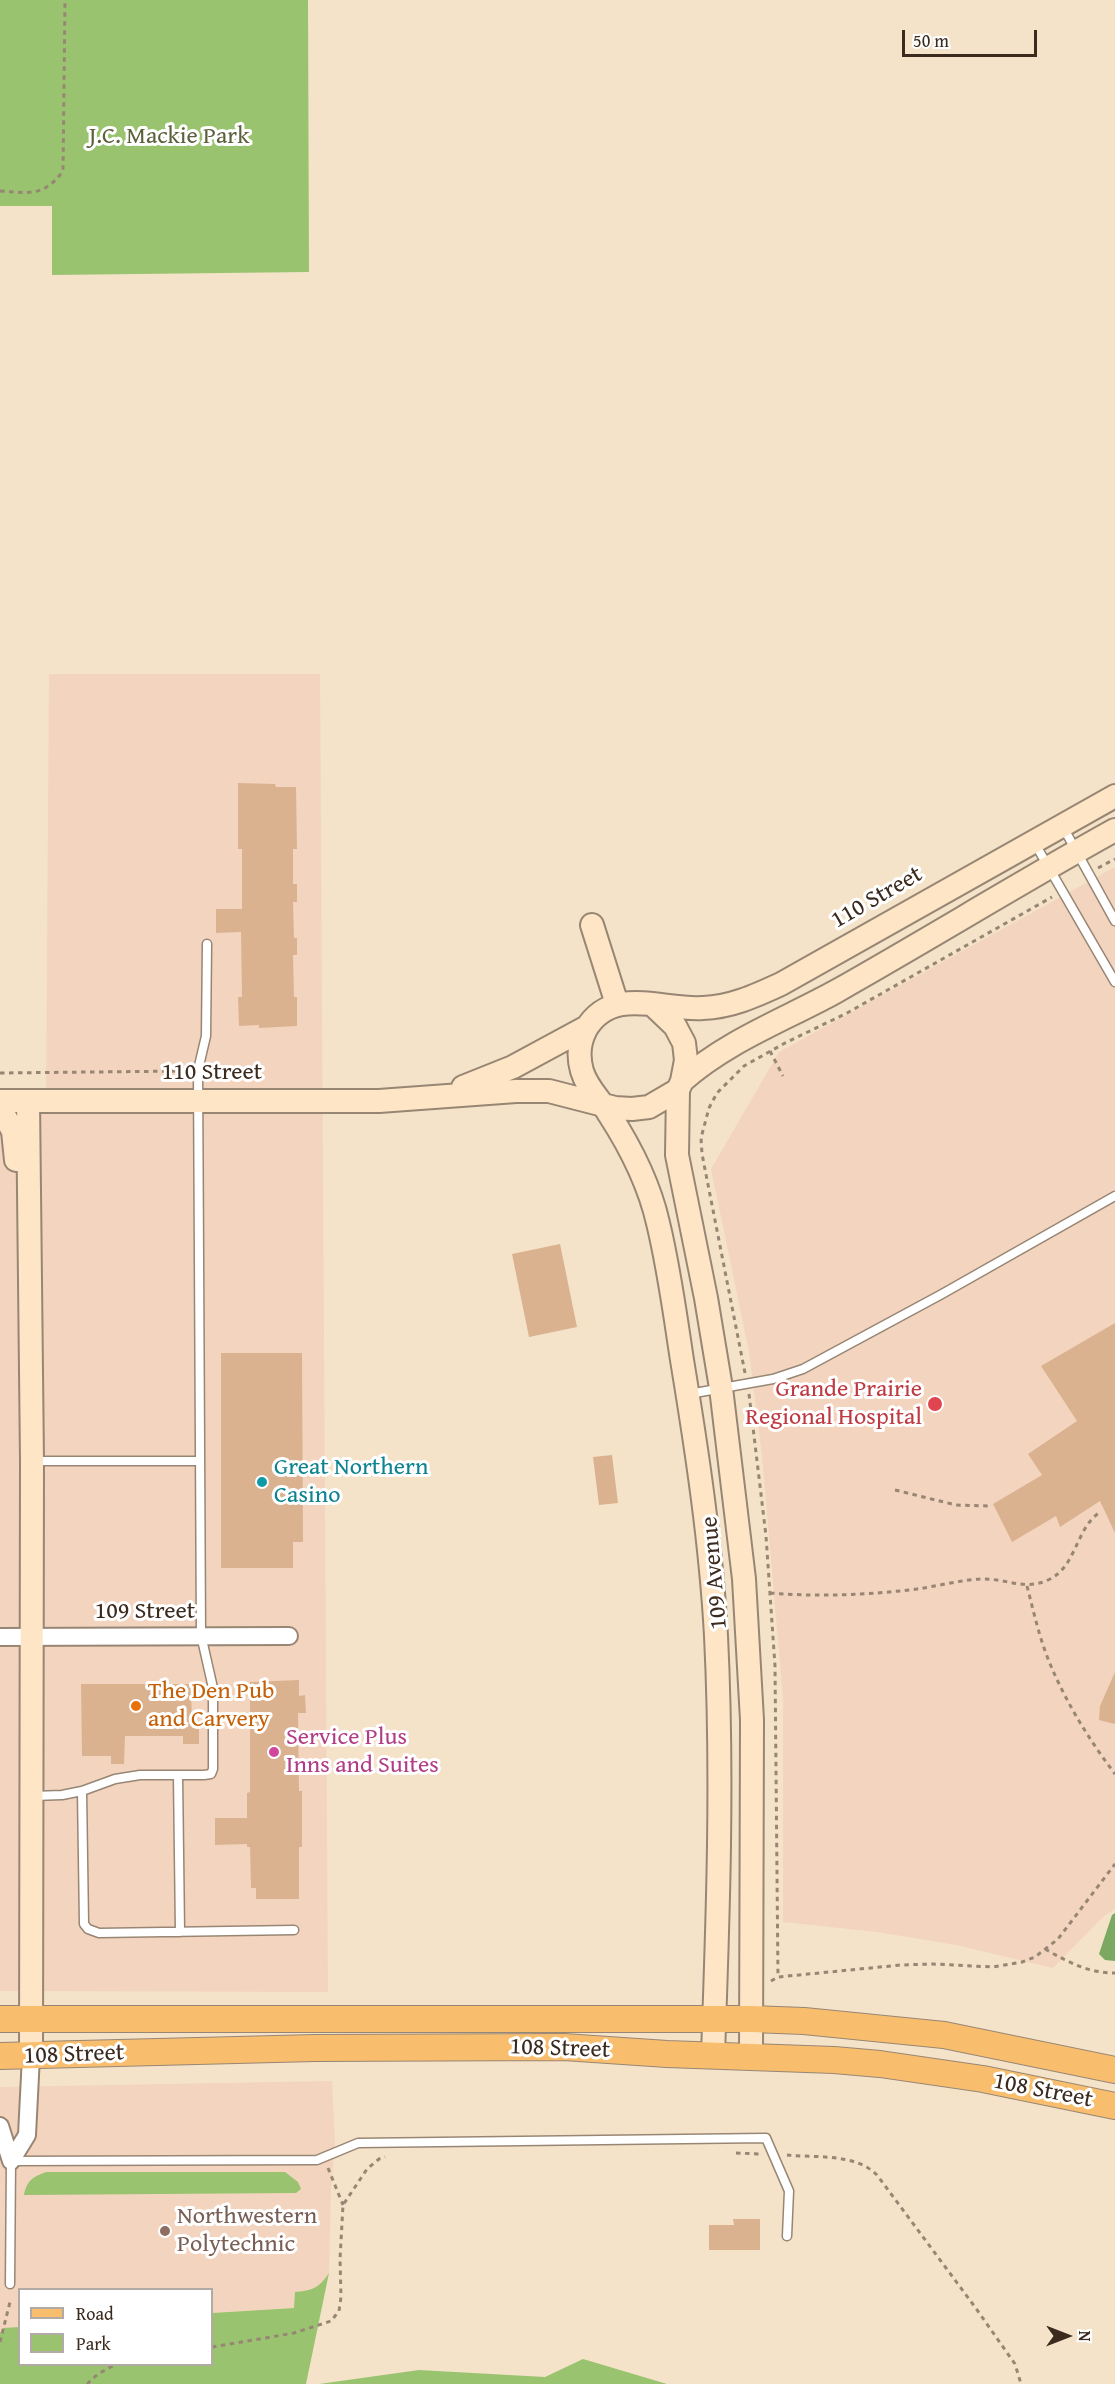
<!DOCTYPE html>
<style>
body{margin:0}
#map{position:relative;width:1115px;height:2384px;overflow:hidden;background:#f4e3c9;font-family:"Gentium Book Plus",serif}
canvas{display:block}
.legend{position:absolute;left:18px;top:2288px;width:195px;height:78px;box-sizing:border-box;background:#fff;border:2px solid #b1aaa5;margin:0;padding:8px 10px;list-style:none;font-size:18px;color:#3b2a1e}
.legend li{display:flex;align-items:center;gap:12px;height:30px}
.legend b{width:30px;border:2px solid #b1aaa5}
.north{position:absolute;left:1037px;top:2306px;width:60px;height:60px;-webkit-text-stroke:4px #fff;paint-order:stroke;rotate:90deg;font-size:16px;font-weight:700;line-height:24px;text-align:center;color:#3b2a1e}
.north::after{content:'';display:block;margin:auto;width:21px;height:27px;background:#3b2a1e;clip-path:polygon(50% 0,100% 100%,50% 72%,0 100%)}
.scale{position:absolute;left:902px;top:30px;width:135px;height:27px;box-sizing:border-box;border:3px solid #3b2a1e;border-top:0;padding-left:8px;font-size:18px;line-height:21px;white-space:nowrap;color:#3b2a1e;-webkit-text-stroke:4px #fff;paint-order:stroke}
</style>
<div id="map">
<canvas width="1115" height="2384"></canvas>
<ul class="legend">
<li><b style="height:8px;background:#f9be6d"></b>Road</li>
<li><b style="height:16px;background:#9ac370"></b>Park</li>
</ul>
<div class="north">N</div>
<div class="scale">50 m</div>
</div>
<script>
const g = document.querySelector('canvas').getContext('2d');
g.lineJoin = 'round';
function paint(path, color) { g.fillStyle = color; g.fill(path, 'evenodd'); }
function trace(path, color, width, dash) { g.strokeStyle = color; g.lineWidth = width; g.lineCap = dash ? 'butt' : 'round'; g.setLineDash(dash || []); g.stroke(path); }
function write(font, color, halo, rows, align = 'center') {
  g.font = font + ' "Gentium Book Plus",serif'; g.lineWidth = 6; g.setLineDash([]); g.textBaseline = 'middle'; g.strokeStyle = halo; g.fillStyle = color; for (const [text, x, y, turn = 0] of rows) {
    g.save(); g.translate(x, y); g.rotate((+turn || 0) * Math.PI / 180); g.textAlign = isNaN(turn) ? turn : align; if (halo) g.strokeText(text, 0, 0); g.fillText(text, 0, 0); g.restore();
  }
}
paint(new Path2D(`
 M 49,674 L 320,674 L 328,1992 L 0,1991 L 0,1102 L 46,1101 Z
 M 1115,867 L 1115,1909 L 1104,1916 L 1053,1968 L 956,1945 L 877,1932 L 783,1922 L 783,1699 L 762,1456 L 749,1352 L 711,1169 L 779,1052 Z
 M 332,2081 L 335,2142 L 331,2188 L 329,2273 L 322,2284 L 309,2291 L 294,2308 L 212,2313 L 212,2290 L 20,2290 L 19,2327 L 3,2328 L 0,2333 L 0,2087 Z`), '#f3d4bf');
paint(new Path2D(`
 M 0,0 L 308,0 L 309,272 L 52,275 L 52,206 L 0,206 Z
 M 46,2172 L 285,2172 L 298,2182 L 301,2189 L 296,2193 L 24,2195 C 27,2180 33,2177 46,2172 Z
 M 329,2273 L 306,2384 L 0,2384 L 0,2333 L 3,2328 L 19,2327 L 20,2364 L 212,2364 L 212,2313 L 294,2308 L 295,2292 C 312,2291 320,2287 329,2273 Z
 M 583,2359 L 667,2384 L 319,2384 L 419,2370 L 545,2377 Z`), '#9ac370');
paint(new Path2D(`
 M 1115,1913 L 1115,1961 L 1105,1960 L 1099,1954 L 1112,1915 Z`), '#7ba962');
paint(new Path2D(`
 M 238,783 L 275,784 L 276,787 L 296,787 L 297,849 L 293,849 L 293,884 L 297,884 L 297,902 L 293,902 L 294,938 L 297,938 L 297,955 L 293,955 L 294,997 L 297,997 L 297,1026 L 259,1028 L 259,1025 L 239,1026 L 238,997 L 242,997 L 241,932 L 216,933 L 216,909 L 242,909 L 242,849 L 238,849 Z
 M 560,1244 L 577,1327 L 529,1337 L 512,1254 Z
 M 1115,1323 L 1115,1533 L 1100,1501 L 1060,1527 L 1056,1516 L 1012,1542 L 993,1504 L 1042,1475 L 1028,1454 L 1077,1421 L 1041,1366 Z
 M 221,1353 L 302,1353 L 303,1542 L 293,1542 L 293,1568 L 221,1568 Z
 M 612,1455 L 618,1503 L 599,1505 L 593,1457 Z
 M 1115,1672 L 1115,1724 L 1099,1720 L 1100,1706 Z
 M 299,1680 L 299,1696 L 305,1695 L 306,1713 L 298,1713 L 299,1791 L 302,1791 L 302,1847 L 299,1847 L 299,1899 L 256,1899 L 256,1888 L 251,1888 L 250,1847 L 247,1847 L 247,1844 L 215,1845 L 215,1818 L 247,1818 L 247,1793 L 250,1792 L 250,1682 Z
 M 81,1684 L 191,1684 L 192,1728 L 199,1728 L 199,1744 L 183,1744 L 183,1736 L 125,1736 L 124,1764 L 111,1764 L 111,1756 L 82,1756 Z
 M 733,2219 L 760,2219 L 760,2250 L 709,2250 L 709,2225 L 734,2225 Z`), '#dbb28f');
const lane = new Path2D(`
 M 1063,827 L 1115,921
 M 1034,842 L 1115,982
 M 689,1394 L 773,1379 L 803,1369 L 942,1294 L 1115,1196
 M 33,1461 L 200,1461
 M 178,1775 L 180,1932
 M 82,1791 L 84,1924 L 88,1929 L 99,1933 L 294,1930
 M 33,1796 L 62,1795 L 82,1791 L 115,1779 L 140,1775 L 204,1775 L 211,1774 L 213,1769 L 213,1688 L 201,1635 L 198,1070 L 206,1036 L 207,944
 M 10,2284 L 11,2161 L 317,2160 L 358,2143 L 766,2138 L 789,2191 L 787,2236`);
const street = new Path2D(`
 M 0,1637 L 289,1636
 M 0,2126 L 11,2161
 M 11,2161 L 27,2135 L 31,2056`);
const secondary = new Path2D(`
 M 592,925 L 617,1004
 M 682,1081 C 727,1041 784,1020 835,992 C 929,939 1021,882 1115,830
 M 463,1087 L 513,1067 L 587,1027
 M 678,1090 L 677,1155 L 706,1298 L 721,1388 L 744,1579 L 752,1720 L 751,2056
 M 0,1101 L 379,1101 L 516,1091 L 549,1091 L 615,1108 L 632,1109 L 649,1107 L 678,1090 L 682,1081 L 686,1060 L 684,1043 L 675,1026 L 653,1005
 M 28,1101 L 32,1461 L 31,2056
 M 0,1108 L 13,1131 L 16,1160
 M 713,2054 C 718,1916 723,1775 716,1636 C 711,1544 697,1451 682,1360 C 675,1314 669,1268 658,1223 C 649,1183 631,1148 609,1114 C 600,1099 587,1088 582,1071 C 578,1057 579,1042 586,1029 C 612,985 663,1011 703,1008 C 731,1007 755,996 781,984 L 1115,796`);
const primary = new Path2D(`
 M 0,2019 L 752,2019 L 804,2021 L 944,2035 L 1115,2070
 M 0,2056 L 315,2048 L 564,2047 L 667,2054 L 834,2060 L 880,2064 L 983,2079 L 1115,2106`);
trace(lane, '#988674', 11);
trace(street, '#988674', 20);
trace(secondary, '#988674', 26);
trace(primary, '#988674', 28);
trace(new Path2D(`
 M 0,191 C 29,193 44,197 63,171 L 65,0
 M 1098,868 L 1115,859
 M 770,1051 L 783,1076
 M 0,1073 L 185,1071
 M 745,1373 L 702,1154 L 701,1138 L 709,1108 L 717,1093 L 744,1066 L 785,1043 L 847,1013 L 1052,897
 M 749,1394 L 766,1536 L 775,1666 L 778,1977
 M 895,1490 L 956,1505 L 992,1506
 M 1027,1586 C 1034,1613 1040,1641 1051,1666 C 1067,1704 1090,1741 1115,1774
 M 770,1593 C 819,1597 868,1595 917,1589 C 938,1586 960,1580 981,1579 C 1005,1578 1025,1591 1048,1580 C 1077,1567 1075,1529 1100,1512
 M 1045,1949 C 1068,1962 1088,1973 1115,1973
 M 771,1981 L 778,1977 L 901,1965 L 933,1964 L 993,1967 L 1022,1962 L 1035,1957 L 1058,1939 L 1115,1864
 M 736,2153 L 760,2154
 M 787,2155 C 817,2158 855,2153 877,2175 L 975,2307 L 1015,2364 L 1021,2384
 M 328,2168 L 343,2205
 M 0,2342 L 10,2302
 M 212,2347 L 294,2333 L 331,2321 L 339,2311 L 341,2297 L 340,2259 L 343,2205 L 367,2169 L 379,2159 L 385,2157
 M 87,2384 L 98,2374 L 116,2364`), '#988674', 3, [4.5, 4.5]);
trace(lane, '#fff', 8);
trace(street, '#fff', 16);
trace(secondary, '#fde5c5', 22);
trace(primary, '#f9be6d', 26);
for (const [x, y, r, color] of [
 [935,1404,8,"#e0444e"],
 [262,1482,6,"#0f9aa8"],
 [136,1706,6,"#e8710a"],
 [274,1752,6,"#d1479c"],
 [165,2231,6,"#8d6e63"]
]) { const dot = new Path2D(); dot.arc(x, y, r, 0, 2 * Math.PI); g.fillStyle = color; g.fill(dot); trace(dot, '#fff', 2); }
write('24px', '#5c603b', '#fff', [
 ["J.C. Mackie Park",169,137]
]);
write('24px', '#3b2a1e', '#fff', [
 ["110 Street",877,898,-30],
 ["110 Street",212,1073],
 ["109 Avenue",715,1573,-95],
 ["109 Street",145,1612],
 ["108 Street",560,2049,2],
 ["108 Street",74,2055,-2],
 ["108 Street",1043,2091,11]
]);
write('24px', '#be3a42', '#fff', [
 ["Grande Prairie",922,1390],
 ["Regional Hospital",922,1418]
], 'right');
write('24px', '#0d838f', '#fff', [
 ["Great Northern",274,1468],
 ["Casino",274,1496]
], 'left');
write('24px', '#c56008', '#fff', [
 ["The Den Pub",148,1692],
 ["and Carvery",148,1720]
], 'left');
write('24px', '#b23c85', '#fff', [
 ["Service Plus",286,1738],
 ["Inns and Suites",286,1766]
], 'left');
write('24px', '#785e54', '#fff', [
 ["Northwestern",177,2217],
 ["Polytechnic",177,2245]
], 'left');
</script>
